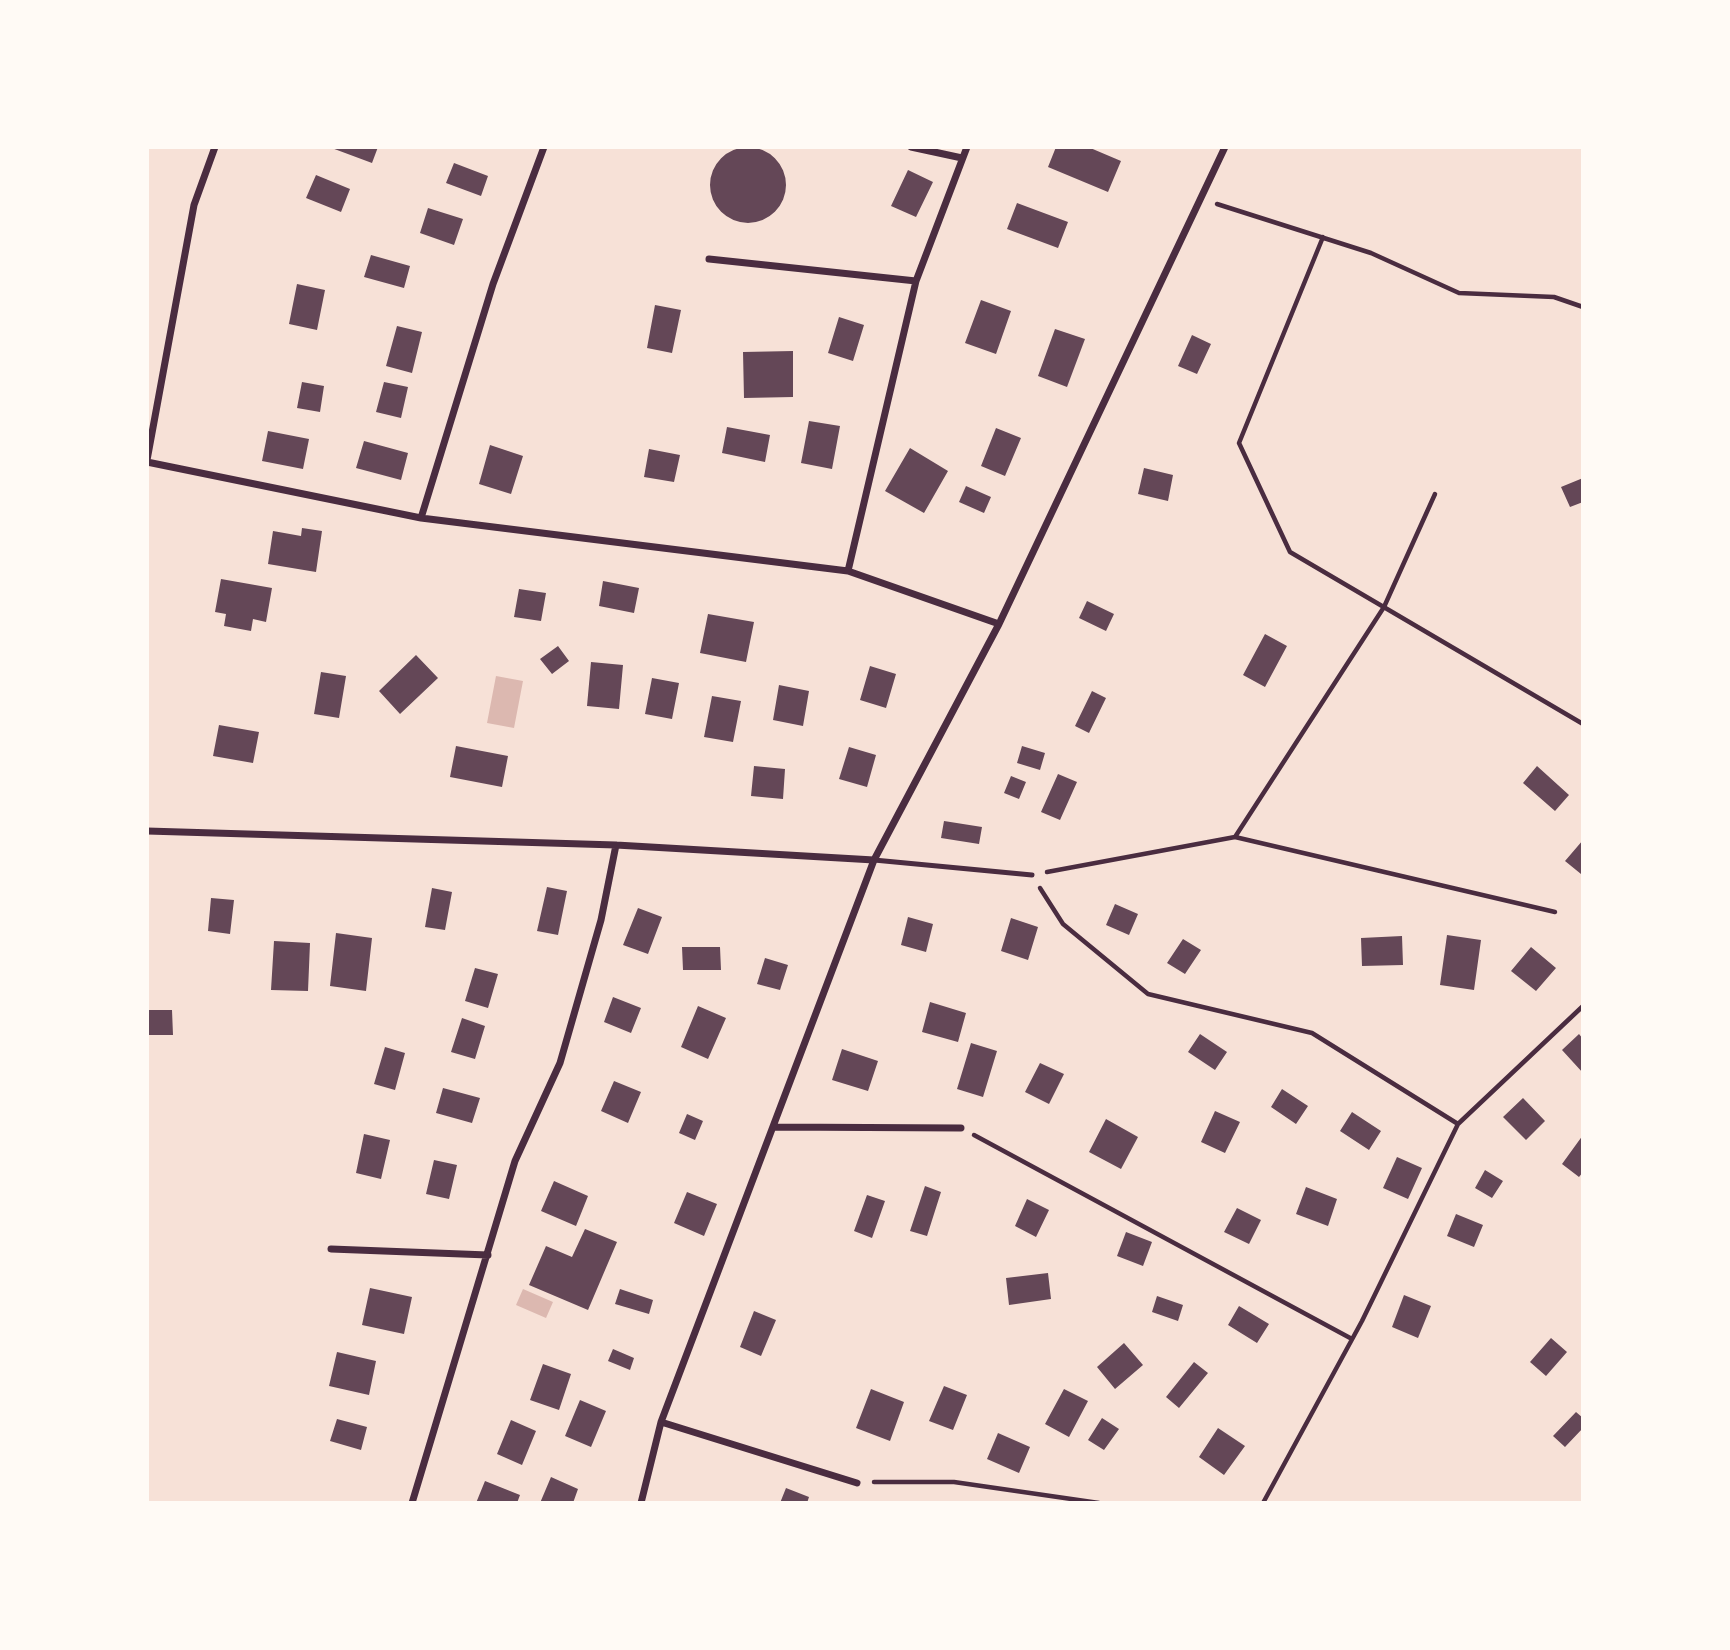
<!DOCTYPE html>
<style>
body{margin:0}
#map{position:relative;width:1730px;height:1650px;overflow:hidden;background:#f7e1d7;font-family:"Golos Text",sans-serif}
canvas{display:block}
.frame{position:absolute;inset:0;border:149px solid #fffaf5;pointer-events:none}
</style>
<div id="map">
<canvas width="1730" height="1650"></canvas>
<div class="frame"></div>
</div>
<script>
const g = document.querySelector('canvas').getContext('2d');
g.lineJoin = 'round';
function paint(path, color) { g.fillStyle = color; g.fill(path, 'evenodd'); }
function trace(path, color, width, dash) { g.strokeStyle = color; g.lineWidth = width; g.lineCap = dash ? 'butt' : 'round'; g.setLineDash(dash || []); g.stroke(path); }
paint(new Path2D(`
 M 496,676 L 523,681 L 514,728 L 487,723 Z
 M 523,1289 L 553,1302 L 546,1318 L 516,1305 Z`), '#dcb8b0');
paint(new Path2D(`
 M 329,147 L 378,147 L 372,163 Z
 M 1056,147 L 1088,147 L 1121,161 L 1108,192 L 1048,167 Z
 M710 185a38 38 0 1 1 76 0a38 38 0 1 1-76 0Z
 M 454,163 L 488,176 L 481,196 L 446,183 Z
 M 908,170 L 933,182 L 916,217 L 891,206 Z
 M 316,175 L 350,189 L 341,212 L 306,198 Z
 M 1017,203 L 1068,222 L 1058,248 L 1007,229 Z
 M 428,208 L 463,219 L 454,245 L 420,233 Z
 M 371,255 L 410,266 L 404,288 L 364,277 Z
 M 297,284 L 325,290 L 317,330 L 289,324 Z
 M 981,300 L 1011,311 L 996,354 L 965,343 Z
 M 655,305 L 681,310 L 672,353 L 647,348 Z
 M 839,317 L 864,325 L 853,361 L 828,353 Z
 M 397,326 L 422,332 L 412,373 L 386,366 Z
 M 1055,329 L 1085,339 L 1067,387 L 1038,376 Z
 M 1192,335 L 1211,344 L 1197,374 L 1178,366 Z
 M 793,351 L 793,397 L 744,398 L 743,352 Z
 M 302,382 L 324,386 L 320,412 L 297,408 Z
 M 384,382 L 408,387 L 401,418 L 376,412 Z
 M 809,421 L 840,426 L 832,469 L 801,463 Z
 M 727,427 L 770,435 L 765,462 L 722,453 Z
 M 996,428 L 1021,438 L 1005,476 L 981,466 Z
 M 268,431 L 309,439 L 303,469 L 262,461 Z
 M 364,441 L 408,453 L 401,480 L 356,468 Z
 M 490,445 L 523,456 L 511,494 L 479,484 Z
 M 910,448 L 948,471 L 924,513 L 885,491 Z
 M 649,449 L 680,455 L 674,482 L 644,477 Z
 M 1144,468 L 1173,475 L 1168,501 L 1138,494 Z
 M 1583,478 L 1583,502 L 1570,507 L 1561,487 Z
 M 966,486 L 991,497 L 984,513 L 959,502 Z
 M 302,528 L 322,531 L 316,572 L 268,564 L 273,531 L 301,536 Z
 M 221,579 L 272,588 L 266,622 L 253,619 L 251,631 L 224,626 L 226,614 L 215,612 Z
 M 603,581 L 639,588 L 634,613 L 599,606 Z
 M 519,589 L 546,593 L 541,621 L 514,617 Z
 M 1087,601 L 1114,614 L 1106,631 L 1079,618 Z
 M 708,614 L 754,622 L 746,662 L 700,653 Z
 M 1265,634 L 1287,646 L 1265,687 L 1243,675 Z
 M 558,646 L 569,661 L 552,674 L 540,659 Z
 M 416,655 L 438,678 L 400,714 L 379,691 Z
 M 591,662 L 623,665 L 619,709 L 587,706 Z
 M 870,666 L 896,674 L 886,708 L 860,700 Z
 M 321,672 L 346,676 L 339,718 L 314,714 Z
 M 652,678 L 679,683 L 672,719 L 645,714 Z
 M 779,685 L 809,691 L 803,726 L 773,720 Z
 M 1092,691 L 1106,698 L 1089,733 L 1075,726 Z
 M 712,696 L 741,701 L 733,742 L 704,737 Z
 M 219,725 L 259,732 L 253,763 L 213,756 Z
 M 456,746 L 508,756 L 502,787 L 450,777 Z
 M 1022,746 L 1045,753 L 1040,770 L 1017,763 Z
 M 849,747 L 876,755 L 867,787 L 839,779 Z
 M 754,766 L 785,769 L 783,799 L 751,796 Z
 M 1537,766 L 1569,795 L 1555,811 L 1523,783 Z
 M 1058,774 L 1077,782 L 1060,820 L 1041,812 Z
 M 1011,776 L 1026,782 L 1019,799 L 1004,793 Z
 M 944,821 L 982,827 L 979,844 L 941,838 Z
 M 1583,840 L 1583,872 L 1581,874 L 1565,861 Z
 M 547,887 L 567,891 L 558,935 L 537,931 Z
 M 432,888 L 452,892 L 445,930 L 425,927 Z
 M 211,898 L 234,900 L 230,934 L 208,931 Z
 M 1115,904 L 1138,914 L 1129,935 L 1106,925 Z
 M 638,908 L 662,917 L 648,954 L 623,945 Z
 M 908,917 L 933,924 L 926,952 L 901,945 Z
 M 1011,918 L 1038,927 L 1028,960 L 1001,951 Z
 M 336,933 L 372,938 L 366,991 L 330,986 Z
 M 1447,935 L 1481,940 L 1474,990 L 1440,985 Z
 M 1402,936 L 1403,965 L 1362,966 L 1361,938 Z
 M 1183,939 L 1201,950 L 1185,974 L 1167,963 Z
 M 274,941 L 310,943 L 308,991 L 271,990 Z
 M 682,947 L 720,947 L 721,970 L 683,970 Z
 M 1531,947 L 1556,968 L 1536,991 L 1511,971 Z
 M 765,958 L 788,965 L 780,990 L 757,984 Z
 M 475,968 L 498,974 L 488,1008 L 465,1001 Z
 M 613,997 L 641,1008 L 631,1033 L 604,1022 Z
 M 930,1002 L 966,1013 L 958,1042 L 922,1032 Z
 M 698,1006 L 726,1018 L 708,1059 L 681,1047 Z
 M 147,1010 L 172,1010 L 173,1035 L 147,1035 Z
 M 462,1018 L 485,1026 L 475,1059 L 451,1052 Z
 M 1200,1034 L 1227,1052 L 1215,1070 L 1188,1052 Z
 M 1579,1034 L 1583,1039 L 1583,1073 L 1562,1050 Z
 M 971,1043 L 997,1051 L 983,1097 L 957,1089 Z
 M 385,1047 L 405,1053 L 395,1090 L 374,1084 Z
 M 842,1049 L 878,1061 L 868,1091 L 832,1080 Z
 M 1040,1063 L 1064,1074 L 1049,1104 L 1025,1092 Z
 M 614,1081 L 641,1092 L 628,1123 L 601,1111 Z
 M 443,1088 L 480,1098 L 472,1123 L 436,1113 Z
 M 1282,1089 L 1308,1106 L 1296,1124 L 1271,1107 Z
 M 1523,1098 L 1545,1121 L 1526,1140 L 1503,1117 Z
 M 1215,1111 L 1240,1122 L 1225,1153 L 1201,1142 Z
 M 1352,1112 L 1381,1131 L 1369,1150 L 1340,1131 Z
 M 687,1114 L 703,1121 L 695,1140 L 679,1133 Z
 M 1106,1119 L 1138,1137 L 1121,1169 L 1089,1152 Z
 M 364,1134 L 390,1140 L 381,1179 L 356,1173 Z
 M 1583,1135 L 1583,1172 L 1579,1177 L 1562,1164 Z
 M 1397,1157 L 1422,1168 L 1408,1199 L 1383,1188 Z
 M 434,1160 L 457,1165 L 449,1199 L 426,1194 Z
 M 1485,1170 L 1503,1181 L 1492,1198 L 1475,1188 Z
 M 554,1181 L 588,1196 L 576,1226 L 541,1211 Z
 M 925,1186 L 941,1192 L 927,1236 L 910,1231 Z
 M 1306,1187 L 1337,1199 L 1328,1226 L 1296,1214 Z
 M 687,1192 L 717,1204 L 704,1236 L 674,1223 Z
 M 867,1195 L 885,1201 L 872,1238 L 854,1231 Z
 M 1027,1199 L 1049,1210 L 1036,1237 L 1015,1226 Z
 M 1237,1208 L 1261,1220 L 1249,1244 L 1224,1232 Z
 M 1456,1214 L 1483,1225 L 1474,1247 L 1447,1236 Z
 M 585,1229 L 617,1242 L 588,1310 L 529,1285 L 546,1246 L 572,1257 Z
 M 1126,1232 L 1152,1242 L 1143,1266 L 1117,1256 Z
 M 1048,1273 L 1051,1299 L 1009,1305 L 1006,1278 Z
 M 370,1288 L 412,1297 L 404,1334 L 362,1325 Z
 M 620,1289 L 653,1300 L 649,1314 L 615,1304 Z
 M 1404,1295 L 1431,1306 L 1418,1338 L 1392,1327 Z
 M 1157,1296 L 1183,1305 L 1178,1321 L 1152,1312 Z
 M 1239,1306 L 1269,1324 L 1257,1343 L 1228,1325 Z
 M 754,1311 L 776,1320 L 761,1356 L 740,1347 Z
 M 1551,1338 L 1567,1352 L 1546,1376 L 1530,1362 Z
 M 1124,1343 L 1143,1365 L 1115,1389 L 1097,1367 Z
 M 613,1349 L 634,1358 L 630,1370 L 608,1361 Z
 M 337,1352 L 376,1361 L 369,1395 L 329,1386 Z
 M 1194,1362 L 1208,1373 L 1179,1408 L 1166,1397 Z
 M 543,1364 L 571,1374 L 559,1410 L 530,1400 Z
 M 944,1386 L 967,1395 L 953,1430 L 929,1421 Z
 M 871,1389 L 904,1402 L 890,1441 L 856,1428 Z
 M 1064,1389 L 1088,1401 L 1069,1437 L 1045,1424 Z
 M 580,1400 L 606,1411 L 591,1447 L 565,1436 Z
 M 1576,1412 L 1583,1418 L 1583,1428 L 1565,1447 L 1553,1436 Z
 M 1102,1418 L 1119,1429 L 1104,1450 L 1088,1440 Z
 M 337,1419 L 367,1427 L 361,1450 L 330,1441 Z
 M 511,1420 L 536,1431 L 522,1465 L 497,1454 Z
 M 1218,1428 L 1245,1446 L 1224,1475 L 1199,1457 Z
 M 998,1433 L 1030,1447 L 1019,1473 L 987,1459 Z
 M 551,1477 L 578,1489 L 573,1503 L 540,1503 Z
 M 485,1481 L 520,1495 L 517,1503 L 476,1503 Z
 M 786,1488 L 809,1497 L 807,1503 L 780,1503 Z`), '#644757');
trace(new Path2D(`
 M 1217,204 L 1371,253 L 1459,293 L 1554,297 L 1583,307
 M 1323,237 L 1239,443 L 1290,552 L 1583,724
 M 1235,837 L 1384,607 L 1435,494
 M 1047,872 L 1235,837 L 1555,912
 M 1040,888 L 1063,924 L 1148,994 L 1312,1033 L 1458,1124
 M 974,1135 L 1352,1339
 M 874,1482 L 954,1482 L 1099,1503
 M 1263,1503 L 1362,1321 L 1458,1124 L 1583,1006`), '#4a2c40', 4.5);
trace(new Path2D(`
 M 874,860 L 1032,875`), '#4a2c40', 5);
trace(new Path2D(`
 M 911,147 L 962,158
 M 709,259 L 916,281
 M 147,460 L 194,205 L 215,147
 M 147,462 L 421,518 L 848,571 L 999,624
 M 421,518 L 493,284 L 544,147
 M 848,571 L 916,281 L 967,147
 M 147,831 L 616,845 L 874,860
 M 773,1127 L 961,1128
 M 331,1249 L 488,1255
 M 661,1422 L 857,1483
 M 412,1503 L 515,1161 L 560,1063 L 601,920 L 616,845
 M 641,1503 L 661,1422 L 874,860 L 999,624 L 1225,147`), '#4a2c40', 7);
</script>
